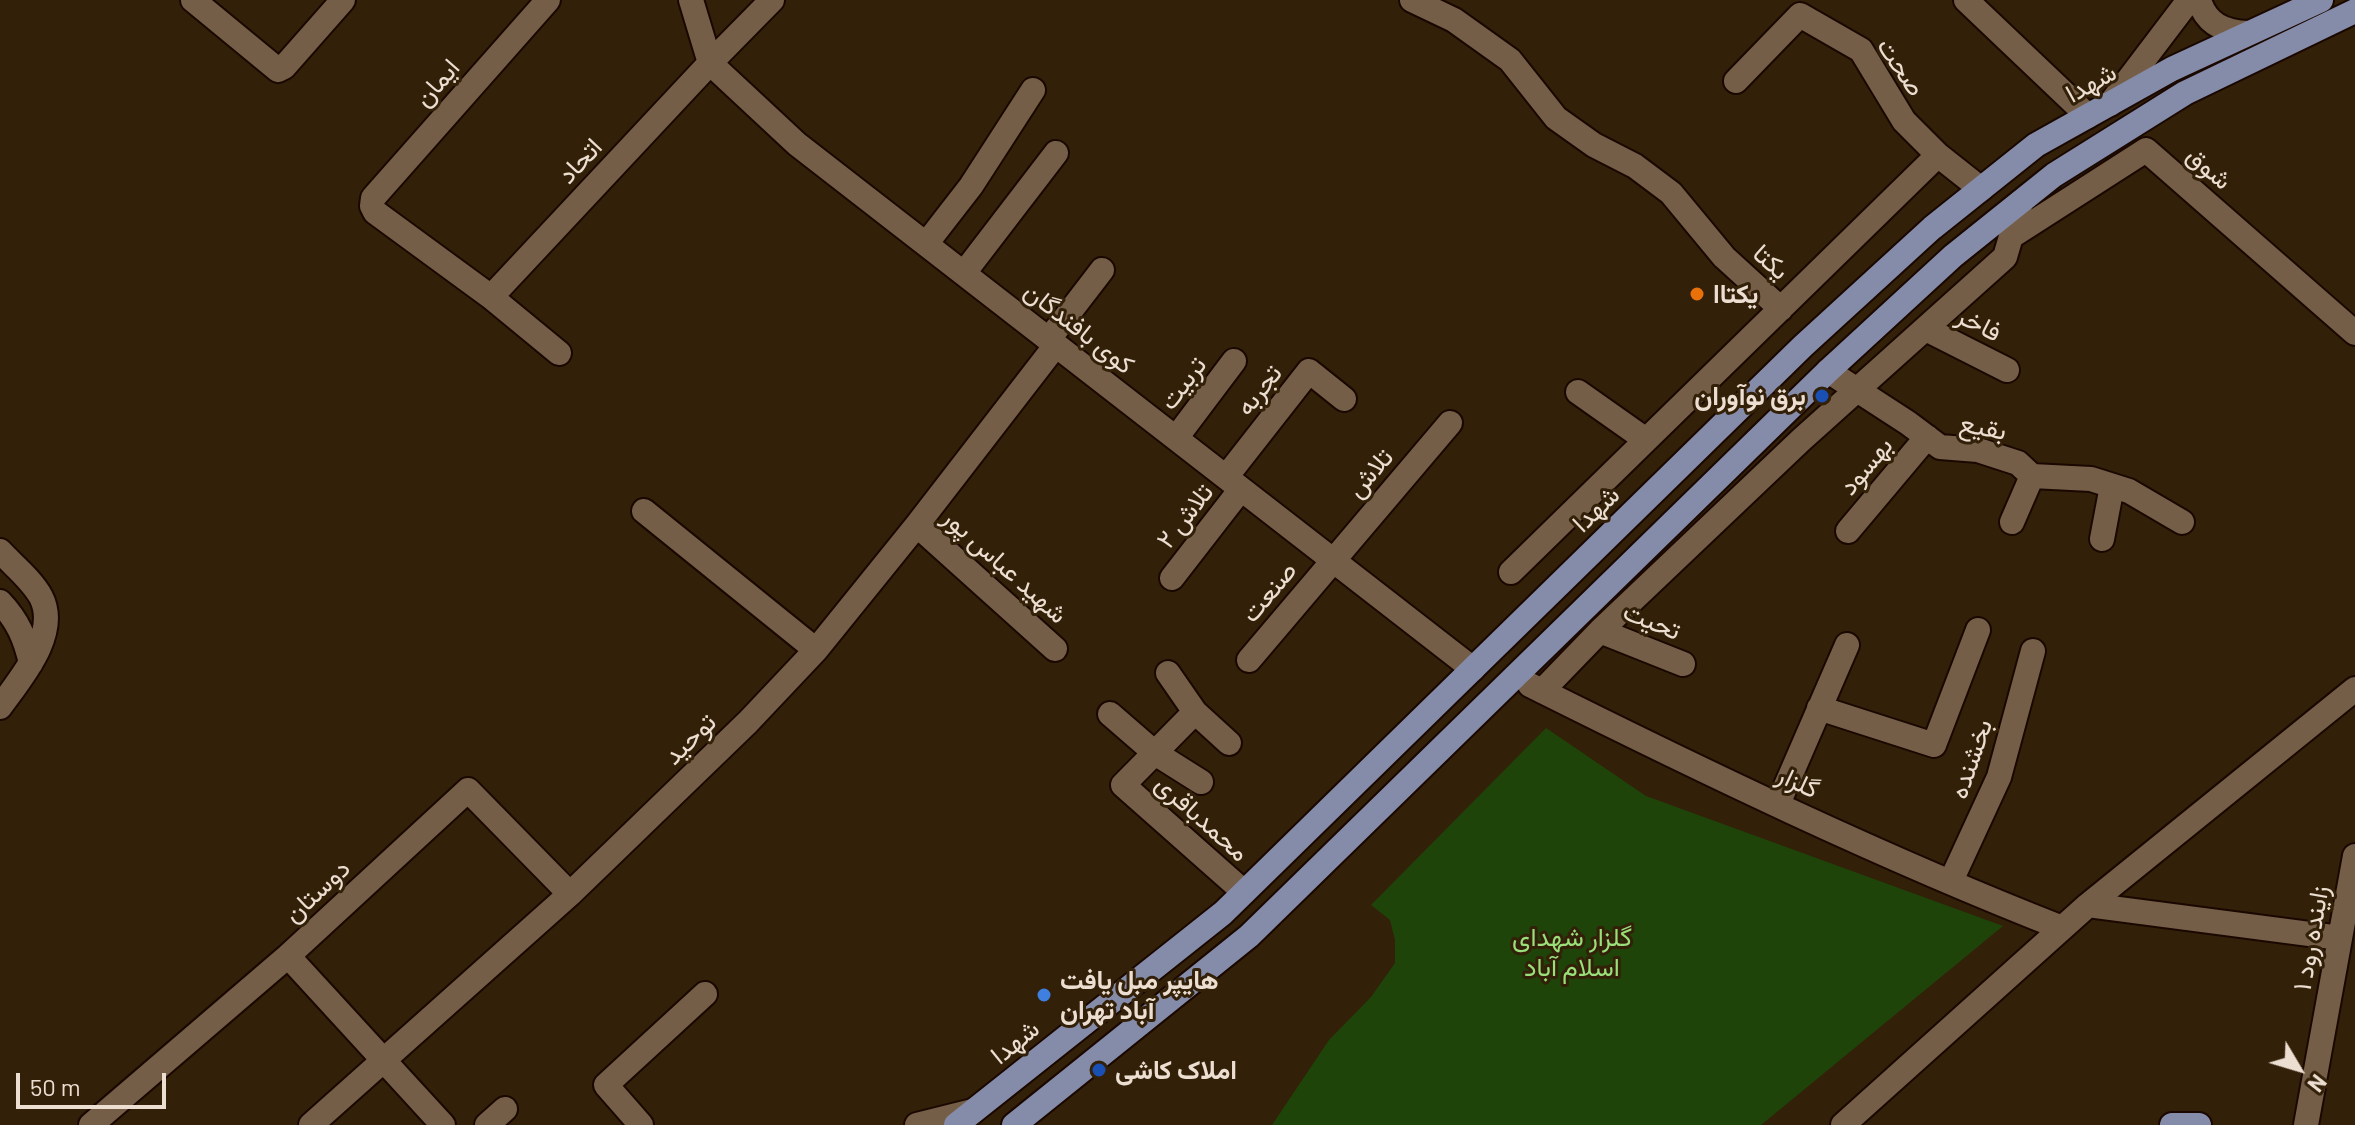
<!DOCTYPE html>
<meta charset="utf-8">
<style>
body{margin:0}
#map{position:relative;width:2355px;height:1125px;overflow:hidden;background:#332009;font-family:Barlow,sans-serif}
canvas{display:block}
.north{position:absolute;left:2259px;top:1029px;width:80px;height:80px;-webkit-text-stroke:6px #332009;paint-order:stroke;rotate:128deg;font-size:22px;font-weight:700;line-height:32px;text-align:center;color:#ecdfd2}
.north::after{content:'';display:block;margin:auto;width:28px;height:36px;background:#ecdfd2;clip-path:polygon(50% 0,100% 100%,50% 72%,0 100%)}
.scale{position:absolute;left:16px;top:1073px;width:150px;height:36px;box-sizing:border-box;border:4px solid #ecdfd2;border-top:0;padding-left:10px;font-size:24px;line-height:28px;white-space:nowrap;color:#ecdfd2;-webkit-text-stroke:6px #332009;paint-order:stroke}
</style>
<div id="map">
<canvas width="2355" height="1125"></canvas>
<div class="north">N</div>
<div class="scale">50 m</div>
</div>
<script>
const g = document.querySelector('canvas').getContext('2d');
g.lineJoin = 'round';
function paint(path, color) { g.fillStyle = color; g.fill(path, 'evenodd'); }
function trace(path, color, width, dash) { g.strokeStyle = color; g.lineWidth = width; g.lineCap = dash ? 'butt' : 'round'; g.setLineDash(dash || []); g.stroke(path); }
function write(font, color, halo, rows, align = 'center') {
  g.font = font + ' Barlow,Vazirmatn,sans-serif'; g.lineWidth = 6; g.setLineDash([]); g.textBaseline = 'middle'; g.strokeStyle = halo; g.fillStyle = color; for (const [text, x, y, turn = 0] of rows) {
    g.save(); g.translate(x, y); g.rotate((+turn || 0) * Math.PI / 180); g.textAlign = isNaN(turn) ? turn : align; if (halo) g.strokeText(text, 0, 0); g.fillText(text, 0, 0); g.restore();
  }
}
paint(new Path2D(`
 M 1546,728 L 1646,796 L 2003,926 L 1761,1125 L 1272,1125 L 1329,1040 L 1371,997 L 1395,963 L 1395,940 L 1390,920 L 1371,905 Z`), '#1f4409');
const minor = new Path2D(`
 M 193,0 L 278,70 L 284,67 L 343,0
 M 548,0 L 373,198 L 372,206 L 375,212 L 491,297 L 559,353
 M 691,0 L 710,63 L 797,144 L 1473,669
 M 1412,0 L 1454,20 L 1510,60 L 1556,118 L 1594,145 L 1635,166 L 1671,193 L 1724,257 L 1781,309
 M 1966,0 L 2088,116
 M 2199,0 C 2206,24 2224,32 2248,33
 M 1736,81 L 1800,15 L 1861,50 L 1904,121 L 1938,155 L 1981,189
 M 2110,104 L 2189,0
 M 2012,236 L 2146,150 L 2355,333
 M 926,244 L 971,186 L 1033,90
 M 964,273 L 1056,153
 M 491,297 L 710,63 L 772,0
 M 1926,329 L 2007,370
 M 1049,339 L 1102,270
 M 1828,371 L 1908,423 L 1940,447 L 1978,450 L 2018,463 L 2032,476 L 2091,479 L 2129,491 L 2182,522
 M 1578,392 L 1646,440
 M 1176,438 L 1234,361
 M 1226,477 L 1309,371 L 1344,399
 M 644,511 L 816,650
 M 2012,522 L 2032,476
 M 917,525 L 1055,649
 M 1848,531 L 1927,437
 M 2102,539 L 2112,486
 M 0,551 C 13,565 32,580 41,597 C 60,634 20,679 0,707
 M 1511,572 L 1938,155
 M 1172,578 L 1241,489
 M 0,602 C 18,621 25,638 31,663
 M 1600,631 L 1683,664
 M 1249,660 L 1450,423
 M 1168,673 L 1195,712 L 1123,785 L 1244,892
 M 1530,685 C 1702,771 1883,858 2062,928
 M 1542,691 L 1600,631 L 1801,440 L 2005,257 L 2021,202
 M 1819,708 L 1934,745 L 1978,630
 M 1195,712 L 1229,743
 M 1110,714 L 1155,753 L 1201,782
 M 1778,804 L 1847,645
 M 1951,881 L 1999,777 L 2033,651
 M 2088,905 L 2340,938
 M 288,956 L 443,1125
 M 91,1125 L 288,956 L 468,790 L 570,894
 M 311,1125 L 570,894 L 748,722 L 816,650 L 917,525 L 1056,345
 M 487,1125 L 505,1109
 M 641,1125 L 606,1085 L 705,994
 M 917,1125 L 973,1111
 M 1843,1125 L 2088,905 L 2355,689
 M 2306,1125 L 2355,856`);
const major = new Path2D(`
 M 956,1125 L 1223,913 L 1803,346 L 1932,228 L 2036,145 L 2172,69 L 2321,0
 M 1014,1125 L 1249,936 L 1828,371 L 1953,256 L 2054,175 L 2185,93 L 2355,11
 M 2172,1125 L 2199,1125`);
trace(minor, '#1a0800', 28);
trace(major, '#1a0800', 28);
trace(minor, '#755e47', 24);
trace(major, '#858ca9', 24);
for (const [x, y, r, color] of [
 [1697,294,8,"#e8710a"],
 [1822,396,8,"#1a4fb4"],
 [1044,995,8,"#3f7fe0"],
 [1099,1070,8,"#1a4fb4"]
]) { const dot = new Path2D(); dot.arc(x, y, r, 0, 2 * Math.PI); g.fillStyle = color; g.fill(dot); trace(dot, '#332009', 3); }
write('26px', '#ecdfd2', '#332009', [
 ["صحت",1901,67,56],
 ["ایمان",437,83,-49],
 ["شهدا",2091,83,-29],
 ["اتحاد",580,161,-47],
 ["شوق",2209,168,41],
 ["یکتا",1771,262,42],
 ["فاخر",1979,324,27],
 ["کوی بافندگان",1079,328,38],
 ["تربیت",1183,383,-53],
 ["تجربه",1259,390,-52],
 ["بقیع",1983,427,11],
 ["بهسود",1866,466,-50],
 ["تلاش",1370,473,-49],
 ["شهدا",1596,509,-44],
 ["تلاش ۲",1185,516,-52],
 ["شهید عباس پور",1005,566,42],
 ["صنعت",1269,592,-50],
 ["تحیت",1652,621,22],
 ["توحید",690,739,-44],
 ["بخشنده",1971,759,-71],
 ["گلزار",1798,782,25],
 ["محمدباقری",1202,818,42],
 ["دوستان",317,891,-43],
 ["زاینده رود ۱",2311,938,-80],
 ["شهدا",1015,1042,-39]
]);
write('bold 26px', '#ecdfd2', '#332009', [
 ["یکتاا",1713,294],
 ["برق نوآوران",1806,396,"right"],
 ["هایپر مبل یافت",1060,980],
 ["آباد تهران",1060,1010],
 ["املاک کاشی",1115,1070]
], 'left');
write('26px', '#99df7a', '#332009', [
 ["گلزار شهدای",1572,937],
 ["اسلام آباد",1572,967]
]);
</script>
